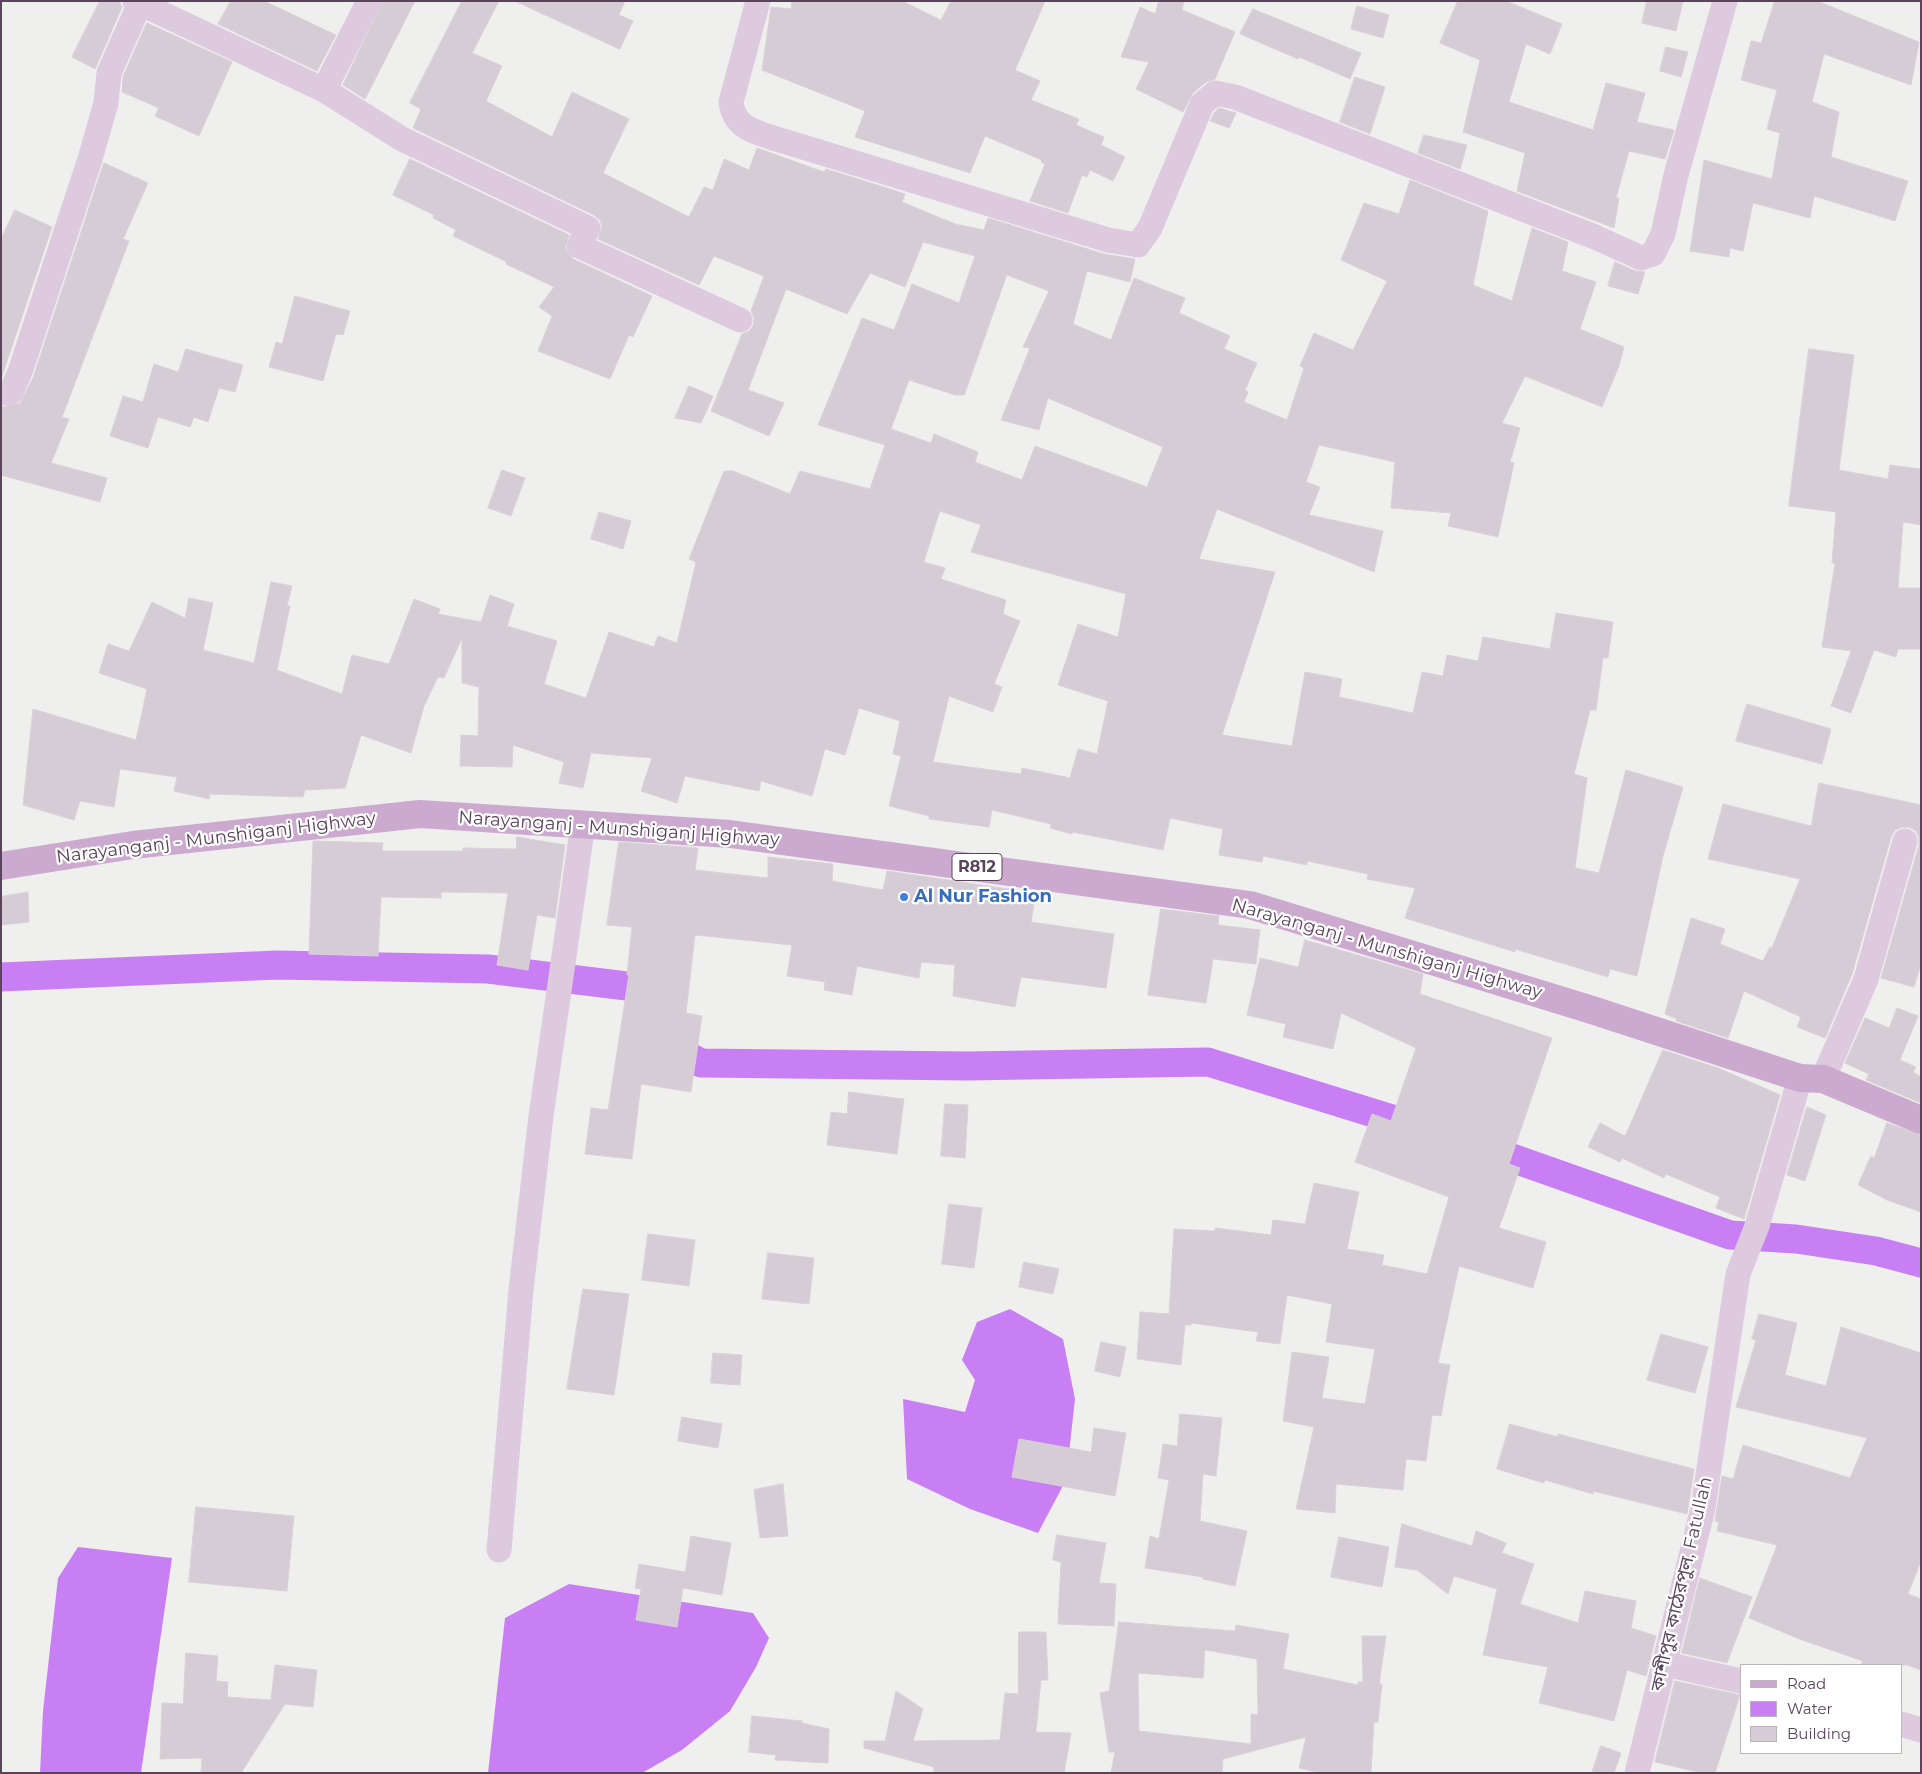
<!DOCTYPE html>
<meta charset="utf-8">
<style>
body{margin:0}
#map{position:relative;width:1922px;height:1774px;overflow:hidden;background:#eff0ed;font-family:Montserrat,sans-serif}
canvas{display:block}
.frame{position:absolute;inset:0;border:2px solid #5a445c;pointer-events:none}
.legend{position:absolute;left:1740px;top:1664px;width:162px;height:90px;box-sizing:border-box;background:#fff;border:1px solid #bdb4be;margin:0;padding:6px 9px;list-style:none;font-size:15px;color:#5a445c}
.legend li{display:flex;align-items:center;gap:10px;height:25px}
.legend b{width:25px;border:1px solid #bdb4be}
</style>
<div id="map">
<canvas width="1922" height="1774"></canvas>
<div class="frame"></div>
<ul class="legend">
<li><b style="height:6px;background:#ccaacf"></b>Road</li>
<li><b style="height:14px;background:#c97ff4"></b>Water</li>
<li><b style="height:14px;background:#d5ccd5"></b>Building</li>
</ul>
</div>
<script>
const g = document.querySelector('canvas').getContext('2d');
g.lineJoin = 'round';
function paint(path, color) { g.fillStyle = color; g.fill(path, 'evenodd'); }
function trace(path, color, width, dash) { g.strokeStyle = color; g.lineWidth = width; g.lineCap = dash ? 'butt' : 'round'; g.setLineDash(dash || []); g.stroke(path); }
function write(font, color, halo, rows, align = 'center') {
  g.font = font + ' Montserrat,"Noto Sans Bengali",sans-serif'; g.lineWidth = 4.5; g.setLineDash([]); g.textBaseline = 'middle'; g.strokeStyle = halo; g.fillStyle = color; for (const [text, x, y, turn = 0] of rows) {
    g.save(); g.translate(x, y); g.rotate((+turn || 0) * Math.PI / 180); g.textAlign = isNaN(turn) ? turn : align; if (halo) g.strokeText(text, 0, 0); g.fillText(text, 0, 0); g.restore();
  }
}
paint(new Path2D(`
 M 1010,1309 L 1063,1339 L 1075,1399 L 1066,1480 L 1038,1533 L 970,1509 L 907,1479 L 903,1399 L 965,1412 L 975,1380 L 962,1360 L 977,1322 Z
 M 78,1547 L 172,1558 L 141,1773 L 40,1773 L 43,1711 L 58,1578 Z
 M 569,1584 L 753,1613 L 769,1638 L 756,1667 L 730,1711 L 682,1750 L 642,1773 L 488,1773 L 505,1618 Z`), '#c97ff4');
trace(new Path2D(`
 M 1,977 L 277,965 L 488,969 L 643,988 L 653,1037 L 701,1063 L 967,1066 L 1208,1062 L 1428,1130
 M 1475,1145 L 1730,1235 L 1796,1239 L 1876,1251 L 1921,1263`), '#c97ff4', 29);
const building = new Path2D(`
 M 100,1 L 119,1 L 122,7 L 95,69 L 72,57 Z
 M 231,1 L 264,1 L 336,35 L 317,71 L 218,24 Z
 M 383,1 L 415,1 L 365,99 L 343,85 Z
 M 462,1 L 499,1 L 472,53 L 502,66 L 486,101 L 552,137 L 572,92 L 629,119 L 603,173 L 689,217 L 704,187 L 713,190 L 724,159 L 749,170 L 757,148 L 824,172 L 826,169 L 893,190 L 905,194 L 902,202 L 955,224 L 984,230 L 988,218 L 1104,254 L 1135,259 L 1130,282 L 1087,271 L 1073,324 L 1111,340 L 1134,278 L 1185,298 L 1179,313 L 1230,336 L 1224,349 L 1257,363 L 1245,390 L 1248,392 L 1244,402 L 1287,420 L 1304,368 L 1300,366 L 1314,333 L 1353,350 L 1387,281 L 1341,260 L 1364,203 L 1399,214 L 1410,180 L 1488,211 L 1473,285 L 1512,301 L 1532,228 L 1568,242 L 1562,271 L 1596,282 L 1580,329 L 1624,347 L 1619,366 L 1602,407 L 1525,376 L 1502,423 L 1520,428 L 1510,462 L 1514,463 L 1498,537 L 1448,526 L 1451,513 L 1391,508 L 1395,462 L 1319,445 L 1306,482 L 1320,487 L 1309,515 L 1383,531 L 1374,572 L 1217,509 L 1199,559 L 1275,572 L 1222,735 L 1292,746 L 1305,672 L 1342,679 L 1339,697 L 1413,713 L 1422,672 L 1443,676 L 1447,655 L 1478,661 L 1483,637 L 1550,649 L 1556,613 L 1613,622 L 1608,658 L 1603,658 L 1596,710 L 1590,710 L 1574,774 L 1587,778 L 1575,868 L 1599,873 L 1626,770 L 1683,787 L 1663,856 L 1637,976 L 1610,969 L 1608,977 L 1515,949 L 1515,952 L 1405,918 L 1415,888 L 1367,879 L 1368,874 L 1307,861 L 1307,865 L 1263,856 L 1262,862 L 1219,855 L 1223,829 L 1170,818 L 1163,850 L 1073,832 L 1072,834 L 1050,828 L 1051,824 L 992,810 L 989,827 L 929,819 L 929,816 L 889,806 L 901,756 L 893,754 L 900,721 L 859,708 L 845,755 L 825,749 L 812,796 L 761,781 L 759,791 L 685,776 L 677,803 L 641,791 L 652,758 L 591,753 L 583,788 L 559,783 L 564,762 L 513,745 L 512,767 L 460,766 L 461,735 L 478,736 L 479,687 L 462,683 L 462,638 L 444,678 L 438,677 L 424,706 L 411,753 L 361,735 L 345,788 L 305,790 L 303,797 L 210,794 L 209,799 L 174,791 L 177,777 L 120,769 L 114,807 L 80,801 L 74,820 L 23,805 L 33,709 L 136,740 L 147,689 L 99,673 L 108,644 L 129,651 L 152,602 L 185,618 L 189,598 L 213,603 L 203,650 L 254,663 L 271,582 L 292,586 L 287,606 L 290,606 L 277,670 L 342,694 L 352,655 L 389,664 L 414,599 L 440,609 L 438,614 L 481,622 L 490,595 L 514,604 L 507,626 L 557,641 L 544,684 L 586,698 L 609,632 L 654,647 L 658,636 L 677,643 L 696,562 L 689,559 L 724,471 L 733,471 L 790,494 L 800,471 L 870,489 L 885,445 L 818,425 L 862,318 L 894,330 L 912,284 L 959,303 L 975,256 L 923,242 L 905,287 L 870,273 L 847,314 L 786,289 L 748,390 L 784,403 L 769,436 L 711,411 L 742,334 L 749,331 L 753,326 L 754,318 L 751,311 L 764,276 L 714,256 L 699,285 L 598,239 L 602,227 L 600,220 L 594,215 L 413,128 L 421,109 L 410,103 ZM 1007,275 L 1049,291 L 1023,347 L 1030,348 L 1001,420 L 1039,430 L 1048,398 L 1163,447 L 1147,487 L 1035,446 L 1022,480 L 975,462 L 978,452 L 934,434 L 931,443 L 891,429 L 909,380 L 955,395 L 964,395 ZM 940,511 L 981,525 L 971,552 L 1126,594 L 1118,637 L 1078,624 L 1058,685 L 1108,701 L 1097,754 L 1078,749 L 1070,778 L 1022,768 L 1021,774 L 933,762 L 949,696 L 993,712 L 1002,687 L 994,684 L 1020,621 L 1003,614 L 1006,600 L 941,579 L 945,568 L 924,562 Z
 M 515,1 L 625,1 L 619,15 L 633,21 L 620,49 Z
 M 792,1 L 902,1 L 941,20 L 951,1 L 1045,1 L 1015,70 L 1040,81 L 1031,100 L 1079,119 L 1076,125 L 1104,137 L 1101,145 L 1125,157 L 1113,181 L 1090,170 L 1087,177 L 1082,175 L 1068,213 L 1030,201 L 1045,164 L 1041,162 L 1042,160 L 985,136 L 970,173 L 855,137 L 865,111 L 762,70 L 771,7 L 791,9 Z
 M 1159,1 L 1184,1 L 1182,10 L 1235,32 L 1215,79 L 1206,82 L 1193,93 L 1183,112 L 1136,89 L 1149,62 L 1121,57 L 1140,7 L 1155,14 Z
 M 1458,1 L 1506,1 L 1562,24 L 1550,54 L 1526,44 L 1509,102 L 1593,130 L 1606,83 L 1645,93 L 1637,122 L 1674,130 L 1665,159 L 1629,151 L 1616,198 L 1619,198 L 1614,228 L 1517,191 L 1525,153 L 1463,132 L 1480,60 L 1440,43 Z
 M 1647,1 L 1683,1 L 1676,31 L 1642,23 Z
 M 1775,1 L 1817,1 L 1919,42 L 1911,85 L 1824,54 L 1812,102 L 1839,112 L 1831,157 L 1908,181 L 1895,221 L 1814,196 L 1810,218 L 1753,203 L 1743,251 L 1730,248 L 1729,257 L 1690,251 L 1704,160 L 1772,179 L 1780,133 L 1767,129 L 1777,90 L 1741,80 L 1751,41 L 1761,43 Z
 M 1357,6 L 1389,15 L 1383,38 L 1351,29 Z
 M 1253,9 L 1361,53 L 1350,79 L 1299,57 L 1298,59 L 1240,34 Z
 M 147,23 L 232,62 L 199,136 L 155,116 L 159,108 L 122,92 L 123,77 Z
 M 1666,47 L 1688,52 L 1681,77 L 1660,71 Z
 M 1355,77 L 1385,87 L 1370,134 L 1340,122 Z
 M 1219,108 L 1236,113 L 1229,128 L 1210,121 L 1214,113 Z
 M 1424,135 L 1467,145 L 1460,169 L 1418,153 Z
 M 410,159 L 569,235 L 565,248 L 573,259 L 652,296 L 633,337 L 629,335 L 610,379 L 538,351 L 552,316 L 539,307 L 554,287 L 506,264 L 507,262 L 453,236 L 456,230 L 433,218 L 434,215 L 393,195 Z
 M 104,163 L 148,183 L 123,239 L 129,241 L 62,417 L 69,419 L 51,463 L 107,478 L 100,502 L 1,475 L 1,407 L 20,403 L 33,378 Z
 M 15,210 L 52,227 L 1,379 L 1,239 Z
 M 1615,262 L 1635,271 L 1645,272 L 1638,294 L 1608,286 Z
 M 295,296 L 350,311 L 343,335 L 336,334 L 323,381 L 269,367 L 276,342 L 282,344 Z
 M 186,349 L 243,365 L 235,392 L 219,388 L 208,422 L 194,417 L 190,427 L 158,417 L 148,448 L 110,436 L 123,396 L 143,402 L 154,364 L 178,372 Z
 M 1809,349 L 1854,355 L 1839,470 L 1888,479 L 1890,465 L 1921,469 L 1921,525 L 1903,522 L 1898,588 L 1921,588 L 1921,649 L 1898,649 L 1896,657 L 1874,650 L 1851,713 L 1831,706 L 1851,651 L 1822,647 L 1835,563 L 1832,563 L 1836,512 L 1789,506 Z
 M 689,386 L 713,396 L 701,423 L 675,418 Z
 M 502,470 L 525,478 L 511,516 L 488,508 Z
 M 599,512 L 631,521 L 623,549 L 591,539 Z
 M 1747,704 L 1831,729 L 1822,764 L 1736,741 Z
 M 1819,783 L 1921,805 L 1921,964 L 1914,987 L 1881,978 L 1919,845 L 1919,838 L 1916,831 L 1909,827 L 1902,827 L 1895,830 L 1891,837 L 1852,974 L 1825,1038 L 1797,1027 L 1801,1017 L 1744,991 L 1728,1038 L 1676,1021 L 1677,1019 L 1665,1014 L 1691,918 L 1725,929 L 1720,944 L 1763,961 L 1770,947 L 1772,948 L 1800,879 L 1708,859 L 1723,804 L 1811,826 Z
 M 517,837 L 565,845 L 555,918 L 537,915 L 528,970 L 497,965 L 508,893 L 441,892 L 441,898 L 381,897 L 378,956 L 309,954 L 313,841 L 383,843 L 382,851 L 463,851 L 463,848 L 516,849 Z
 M 619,842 L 698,848 L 695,870 L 768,878 L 768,857 L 833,864 L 832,881 L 883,890 L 887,871 L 1036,893 L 1031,922 L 1114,934 L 1106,988 L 1021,977 L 1015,1007 L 953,996 L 955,965 L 921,962 L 919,978 L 857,966 L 852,995 L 824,990 L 825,982 L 787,976 L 792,945 L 695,935 L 686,1013 L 702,1016 L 691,1092 L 641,1084 L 632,1159 L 585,1154 L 591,1108 L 608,1110 L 629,975 L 627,975 L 632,927 L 607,925 Z
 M 28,892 L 29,922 L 1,925 L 1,897 Z
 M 1161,909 L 1219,916 L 1218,925 L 1260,930 L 1256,964 L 1213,959 L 1206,1003 L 1148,995 Z
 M 1305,940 L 1423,974 L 1420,994 L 1552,1038 L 1509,1164 L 1520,1168 L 1499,1228 L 1546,1242 L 1533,1288 L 1459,1266 L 1438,1363 L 1450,1365 L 1441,1416 L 1432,1415 L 1426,1461 L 1406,1459 L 1403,1490 L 1336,1484 L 1335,1513 L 1296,1509 L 1314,1427 L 1283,1421 L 1292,1352 L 1329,1357 L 1322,1398 L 1365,1404 L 1375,1349 L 1326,1342 L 1332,1304 L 1287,1295 L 1280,1344 L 1256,1341 L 1258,1332 L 1191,1323 L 1191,1325 L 1185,1325 L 1181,1365 L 1137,1359 L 1140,1312 L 1169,1314 L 1174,1229 L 1215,1231 L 1215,1228 L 1271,1235 L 1273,1220 L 1305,1224 L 1314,1183 L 1359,1192 L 1347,1249 L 1384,1255 L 1382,1265 L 1427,1274 L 1449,1197 L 1355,1162 L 1372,1114 L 1391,1121 L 1416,1048 L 1341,1013 L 1333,1049 L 1283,1037 L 1286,1024 L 1247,1015 L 1260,958 L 1298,967 Z
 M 1897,1008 L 1918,1016 L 1900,1060 L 1916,1067 L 1913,1072 L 1921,1077 L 1921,1103 L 1866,1080 L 1869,1074 L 1845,1063 L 1865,1018 L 1889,1028 Z
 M 1663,1050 L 1718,1068 L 1780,1095 L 1744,1219 L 1716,1208 L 1720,1197 L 1666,1174 L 1664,1178 L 1622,1158 L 1620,1162 L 1588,1147 L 1600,1123 L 1625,1136 Z
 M 849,1092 L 904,1099 L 897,1154 L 827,1145 L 831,1112 L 847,1114 Z
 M 945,1104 L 968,1105 L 965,1158 L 941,1156 Z
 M 1807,1107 L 1826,1115 L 1805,1181 L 1787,1175 Z
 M 1887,1123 L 1921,1135 L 1921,1212 L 1887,1200 L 1858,1185 L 1871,1156 L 1874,1158 Z
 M 949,1204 L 982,1208 L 974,1268 L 942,1264 Z
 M 648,1234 L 695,1240 L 689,1286 L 642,1280 Z
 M 768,1253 L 814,1258 L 809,1304 L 762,1299 Z
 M 1024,1262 L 1059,1269 L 1053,1294 L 1019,1287 Z
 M 583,1289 L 629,1294 L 614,1395 L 567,1389 Z
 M 1759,1314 L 1797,1323 L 1785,1375 L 1826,1386 L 1841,1327 L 1921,1353 L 1921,1561 L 1908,1594 L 1921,1599 L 1921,1670 L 1907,1665 L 1861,1665 L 1863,1661 L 1802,1640 L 1749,1618 L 1777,1545 L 1717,1531 L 1719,1522 L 1715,1521 L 1722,1476 L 1733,1479 L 1743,1445 L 1850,1478 L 1867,1438 L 1736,1407 L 1756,1340 L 1752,1339 Z
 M 1661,1334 L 1708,1347 L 1695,1393 L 1647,1380 Z
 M 1101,1342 L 1126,1347 L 1120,1377 L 1095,1371 Z
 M 713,1353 L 742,1355 L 740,1385 L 711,1383 Z
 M 1180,1414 L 1222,1418 L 1216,1476 L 1203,1474 L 1200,1521 L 1247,1531 L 1235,1586 L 1203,1579 L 1203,1577 L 1145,1568 L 1150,1536 L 1159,1539 L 1169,1480 L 1158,1478 L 1163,1444 L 1177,1446 Z
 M 682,1417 L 722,1424 L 718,1448 L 678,1441 Z
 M 1510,1424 L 1558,1437 L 1558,1434 L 1694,1469 L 1687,1514 L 1593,1491 L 1593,1494 L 1545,1480 L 1544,1483 L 1497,1469 Z
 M 1094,1428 L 1126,1433 L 1115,1496 L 1012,1477 L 1019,1439 L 1091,1452 Z
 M 783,1484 L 788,1536 L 760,1538 L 754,1490 Z
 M 196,1507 L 294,1516 L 287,1591 L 189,1582 Z
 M 1402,1524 L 1472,1546 L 1476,1531 L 1506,1543 L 1502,1553 L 1534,1564 L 1520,1604 L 1578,1623 L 1585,1591 L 1636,1601 L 1631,1628 L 1656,1636 L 1646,1676 L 1627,1670 L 1614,1721 L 1539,1703 L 1548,1667 L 1483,1655 L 1497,1589 L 1454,1576 L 1448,1594 L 1417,1570 L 1395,1567 Z
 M 1057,1535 L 1106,1543 L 1099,1583 L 1116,1584 L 1114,1626 L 1058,1624 L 1061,1562 L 1053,1560 Z
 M 691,1536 L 731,1543 L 722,1595 L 683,1588 L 677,1627 L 636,1620 L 641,1589 L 635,1588 L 639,1564 L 685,1572 Z
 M 1339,1537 L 1389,1547 L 1382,1587 L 1331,1577 Z
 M 1700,1578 L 1752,1597 L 1727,1663 L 1682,1653 Z
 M 1119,1622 L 1235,1631 L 1236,1625 L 1289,1634 L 1283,1669 L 1358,1685 L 1358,1682 L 1363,1682 L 1362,1636 L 1386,1636 L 1379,1684 L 1382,1684 L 1378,1722 L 1374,1722 L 1371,1773 L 1321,1773 L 1299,1768 L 1306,1737 L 1223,1759 L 1222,1773 L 1111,1773 L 1115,1752 L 1109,1752 L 1100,1693 L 1109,1691 ZM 1205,1650 L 1257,1659 L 1258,1715 L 1251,1714 L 1251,1744 L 1139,1731 L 1138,1673 L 1203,1678 Z
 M 1019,1632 L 1046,1632 L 1048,1680 L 1041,1680 L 1036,1732 L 1071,1733 L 1064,1773 L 934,1772 L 934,1767 L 864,1748 L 864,1741 L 885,1741 L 896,1691 L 923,1709 L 913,1741 L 1000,1740 L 1005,1693 L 1018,1694 Z
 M 186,1653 L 218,1656 L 216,1681 L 228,1682 L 227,1697 L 271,1700 L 275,1665 L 317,1670 L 313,1707 L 285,1704 L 241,1773 L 201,1773 L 202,1758 L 160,1759 L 162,1703 L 183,1704 Z
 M 1675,1681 L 1740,1695 L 1715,1773 L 1702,1773 L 1655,1762 Z
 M 752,1716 L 802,1721 L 802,1723 L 829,1729 L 828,1763 L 775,1760 L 776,1755 L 749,1752 Z
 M 1601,1746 L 1621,1753 L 1614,1773 L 1592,1773 Z`);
paint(building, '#d5ccd5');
trace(building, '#dad0d8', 1);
trace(new Path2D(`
 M 135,1 L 324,90
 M 369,1 L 324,90 L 402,139 L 588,228 L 579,246 L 740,320
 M 758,1 L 731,102 C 734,125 749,130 770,137 L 1108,240 L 1138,245 L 1150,228 L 1202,104 L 1215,93 L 1235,97 L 1595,237 L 1641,258 L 1653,254 L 1663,234 L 1676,175 L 1725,1
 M 1,393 L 11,392 L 20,372 L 90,159 L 106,103 L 109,73 L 140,3
 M 1823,1079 L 1866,979 L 1905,841
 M 499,1550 L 521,1290 L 541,1116 L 583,824
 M 1665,1664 L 1741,1681
 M 1901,1724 L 1921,1730
 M 1637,1773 L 1703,1508 L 1738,1274 L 1757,1226 L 1800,1078`), '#ddcadf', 25);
trace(new Path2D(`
 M 1,866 L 133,845 L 420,814 L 730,834 L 1250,905 L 1592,1010 L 1800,1078 L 1823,1079 L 1921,1120`), '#ccaacf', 28);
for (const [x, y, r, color] of [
 [904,897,5,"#3f7fe0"]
]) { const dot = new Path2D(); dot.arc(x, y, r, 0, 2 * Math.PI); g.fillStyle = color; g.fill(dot); trace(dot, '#fff', 2); }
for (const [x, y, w] of [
 [977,867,50]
]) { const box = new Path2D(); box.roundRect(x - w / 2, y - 13.5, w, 27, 4); g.fillStyle = '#fff'; g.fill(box); trace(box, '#5a445c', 1); }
write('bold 16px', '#5a445c', null, [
 ["R812",977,867]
]);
write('18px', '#5a445c', '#fff', [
 ["Narayanganj - Munshiganj Highway",619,829,4],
 ["Narayanganj - Munshiganj Highway",216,838,-7],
 ["Narayanganj - Munshiganj Highway",1387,949,16],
 ["কাশীপুর কাঠেরপুল, Fatullah",1682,1584,-77]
]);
write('bold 18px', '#366cbe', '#fff', [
 ["Al Nur Fashion",914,897]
], 'left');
</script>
